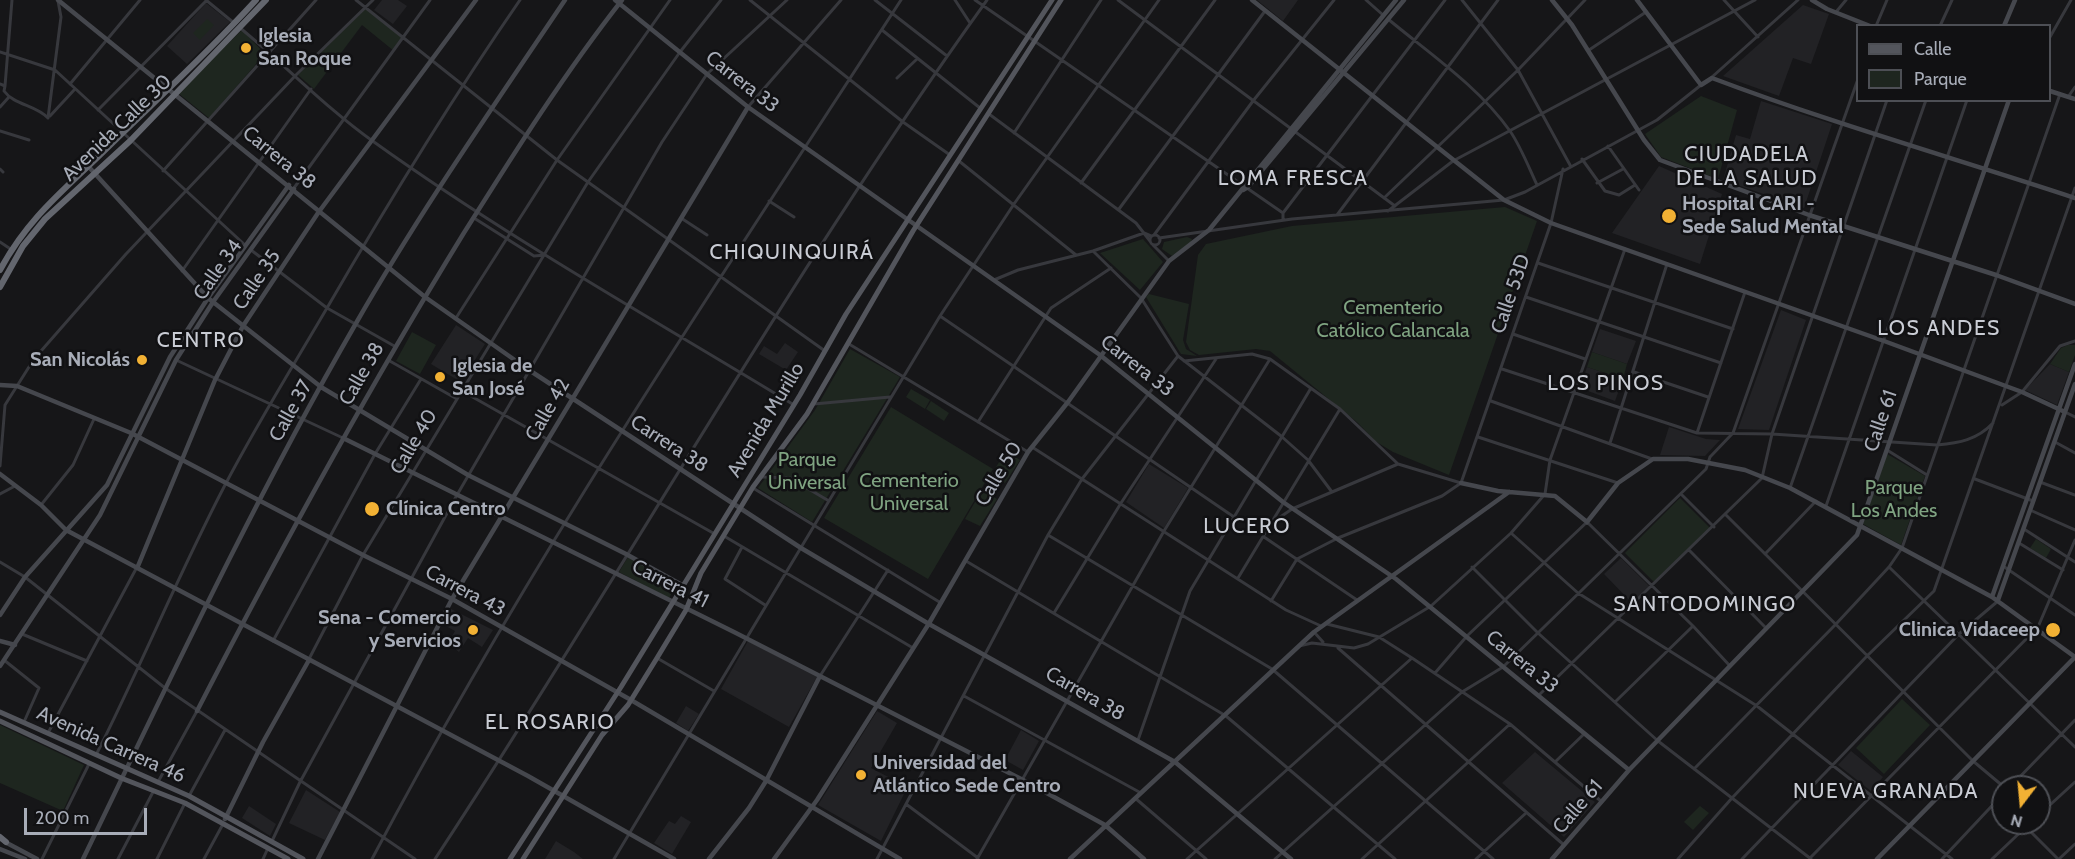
<!DOCTYPE html>
<meta charset="utf-8">
<style>
body{margin:0}
#map{position:relative;width:2075px;height:859px;overflow:hidden;background:#161618;font-family:Cabin,sans-serif}
canvas{display:block}
.legend{position:absolute;left:1856px;top:24px;width:195px;height:78px;box-sizing:border-box;background:#111113;border:2px solid #4d4f55;margin:0;padding:8px 10px;list-style:none;font-size:18px;color:#a8adb8}
.legend li{display:flex;align-items:center;gap:12px;height:30px}
.legend b{width:30px;border:2px solid #4d4f55}
.north{position:absolute;left:1991px;top:775px;width:60px;height:60px;box-sizing:border-box;background:#111113;border:2px solid #4d4f55;border-radius:50%;rotate:196deg;font-size:16px;font-weight:700;line-height:24px;text-align:center;color:#a8adb8}
.north::after{content:'';display:block;margin:auto;width:21px;height:27px;background:#f2b134;clip-path:polygon(50% 0,100% 100%,50% 72%,0 100%)}
.scale{position:absolute;left:24px;top:808px;width:123px;height:27px;box-sizing:border-box;border:3px solid #a8adb8;border-top:0;padding-left:8px;font-size:18px;line-height:21px;white-space:nowrap;color:#a8adb8;-webkit-text-stroke:4px #111113;paint-order:stroke}
</style>
<div id="map">
<canvas width="2075" height="859"></canvas>
<ul class="legend">
<li><b style="height:8px;background:#53555c"></b>Calle</li>
<li><b style="height:16px;background:#1e261f"></b>Parque</li>
</ul>
<div class="north">N</div>
<div class="scale">200 m</div>
</div>
<script>
const g = document.querySelector('canvas').getContext('2d');
g.lineJoin = 'round';
function paint(path, color) { g.fillStyle = color; g.fill(path, 'evenodd'); }
function trace(path, color, width, dash) { g.strokeStyle = color; g.lineWidth = width; g.lineCap = dash ? 'butt' : 'round'; g.setLineDash(dash || []); g.stroke(path); }
function write(font, color, halo, rows, align = 'center') {
  g.font = font + ' Cabin,sans-serif'; g.lineWidth = 5; g.setLineDash([]); g.textBaseline = 'middle'; g.strokeStyle = halo; g.fillStyle = color; for (const [text, x, y, turn = 0] of rows) {
    g.save(); g.translate(x, y); g.rotate((+turn || 0) * Math.PI / 180); g.textAlign = isNaN(turn) ? turn : align; if (halo) g.strokeText(text, 0, 0); g.fillText(text, 0, 0); g.restore();
  }
}
paint(new Path2D(`
 M 382,0 L 398,0 L 407,6 L 393,24 L 374,10 Z
 M 1257,0 L 1298,0 L 1283,21 Z
 M 206,3 L 230,22 L 187,64 L 167,46 Z
 M 1803,5 L 1829,14 L 1811,64 L 1793,58 L 1779,96 L 1723,76 Z
 M 1761,101 L 1832,124 L 1804,208 L 1723,180 L 1736,135 L 1750,139 Z
 M 1659,166 L 1722,194 L 1700,264 L 1612,233 Z
 M 1781,310 L 1806,320 L 1769,430 L 1738,429 Z
 M 456,325 L 485,344 L 461,382 L 431,364 Z
 M 1600,329 L 1636,341 L 1627,364 L 1592,352 Z
 M 785,343 L 798,352 L 786,370 L 759,354 L 764,346 L 777,354 Z
 M 2050,364 L 2069,372 L 2057,405 L 2025,390 Z
 M 1587,367 L 1623,379 L 1615,401 L 1580,388 Z
 M 1669,427 L 1706,439 L 1720,440 L 1705,456 L 1660,455 Z
 M 1149,464 L 1188,488 L 1164,528 L 1126,502 Z
 M 1621,558 L 1649,586 L 1632,603 L 1604,574 Z
 M 451,609 L 493,630 L 482,647 L 468,638 L 459,652 L 448,643 L 455,631 L 444,625 Z
 M 748,641 L 817,677 L 789,727 L 721,689 Z
 M 686,706 L 699,714 L 688,731 L 676,723 Z
 M 877,711 L 897,723 L 871,768 L 896,781 L 893,788 L 904,794 L 881,841 L 818,805 Z
 M 1021,730 L 1039,741 L 1023,770 L 1005,760 Z
 M 1851,751 L 1883,777 L 1871,791 L 1838,765 Z
 M 1535,752 L 1595,802 L 1564,837 L 1502,783 Z
 M 306,790 L 340,812 L 325,840 L 289,823 Z
 M 249,806 L 276,824 L 270,836 L 242,818 Z
 M 681,816 L 691,822 L 672,854 L 654,843 L 669,821 L 675,824 Z
 M 556,841 L 574,852 L 583,859 L 545,859 Z`), '#222225');
paint(new Path2D(`
 M 366,8 L 404,37 L 394,51 L 362,25 L 314,89 L 298,75 Z
 M 207,19 L 214,25 L 200,40 L 193,33 Z
 M 242,30 L 265,54 L 209,118 L 178,93 Z
 M 1701,96 L 1737,110 L 1718,179 L 1661,157 L 1645,134 Z
 M 1505,207 L 1537,221 L 1449,475 L 1393,452 L 1375,441 L 1358,423 L 1270,351 L 1256,349 L 1199,355 L 1190,350 L 1186,342 L 1198,255 L 1206,244 L 1292,226 Z
 M 1187,237 L 1192,239 L 1191,242 L 1172,256 L 1162,249 L 1164,242 Z
 M 1143,239 L 1163,262 L 1140,290 L 1100,253 Z
 M 1149,294 L 1189,304 L 1183,340 L 1186,349 L 1197,356 L 1181,354 L 1146,297 Z
 M 412,332 L 436,345 L 420,374 L 396,361 Z
 M 2068,345 L 2075,345 L 2075,355 L 2069,372 L 2050,364 L 2061,348 Z
 M 850,349 L 900,377 L 812,522 L 758,488 L 815,410 Z
 M 1592,352 L 1627,364 L 1623,379 L 1587,367 Z
 M 911,389 L 930,400 L 925,409 L 906,397 Z
 M 931,401 L 949,413 L 944,421 L 926,409 Z
 M 891,407 L 993,469 L 928,579 L 824,518 Z
 M 1006,451 L 1020,460 L 1005,483 L 991,475 Z
 M 1887,454 L 1925,476 L 1901,545 L 1863,524 Z
 M 982,490 L 997,499 L 980,526 L 965,519 Z
 M 1680,498 L 1710,528 L 1654,582 L 1625,553 Z
 M 2036,539 L 2051,549 L 2046,558 L 2030,548 Z
 M 628,557 L 677,584 L 669,598 L 619,572 Z
 M 1902,699 L 1930,725 L 1884,774 L 1856,748 Z
 M 0,725 L 84,765 L 63,811 L 0,783 Z
 M 1700,806 L 1709,813 L 1693,830 L 1684,822 Z`), '#1e261f');
trace(new Path2D(`
 M 206,0 L 234,23
 M 356,0 L 557,160 L 825,351
 M 750,0 L 903,122 L 950,155
 M 875,0 L 947,56
 M 955,0 L 970,23
 M 975,0 L 1283,213
 M 1118,0 L 1395,206
 M 1366,0 L 1383,15
 M 1462,0 L 1518,70 L 1570,165
 M 1724,0 L 1758,37
 M 1836,12 L 1846,0
 M 1388,19 C 1430,54 1478,86 1510,131 C 1521,147 1529,168 1537,185
 M 1876,26 L 1887,0
 M 1940,26 L 1952,0
 M 239,27 C 284,64 326,108 374,142 C 508,238 653,319 794,405
 M 882,30 L 980,108
 M 2050,37 L 2071,0
 M 1589,50 L 1646,12
 M 0,52 L 55,70 L 245,245
 M 1712,77 L 1798,0
 M 897,78 L 917,59
 M 0,84 L 5,86 L 4,91 C 14,105 36,105 48,118
 M 70,84 L 140,0
 M 5,86 L 12,0
 M 2068,97 L 2075,87
 M 0,107 L 9,97
 M 748,107 L 841,0
 M 98,110 L 207,0
 M 989,114 L 1136,223 L 1150,241
 M 50,116 L 75,89
 M 48,118 L 61,17 L 58,1
 M 0,131 L 29,140
 M 1014,133 L 1101,0
 M 1608,146 L 1639,190
 M 1582,159 L 1605,191 L 1619,195 L 1635,185
 M 959,161 L 1076,255
 M 0,169 L 3,172
 M 163,171 L 316,0
 M 1081,183 L 1215,0
 M 1597,183 L 1623,169
 M 294,188 L 430,0
 M 1384,198 L 1518,70 L 1585,0
 M 769,201 L 794,217
 M 1119,209 L 1265,11
 M 1388,211 L 1453,161 L 1755,0
 M 1337,215 L 1498,0
 M 474,218 L 534,256 L 545,255
 M 681,218 L 707,235
 M 1283,220 L 1283,213 L 1445,0
 M1150 240a5 5 0 1 1 10 0a5 5 0 1 1-10 0Z
 M 1154,235 L 1253,101 L 1334,0
 M 1159,238 L 1292,219 L 1504,200 L 1525,192 L 1657,120 L 1701,85
 M 0,242 L 12,250
 M 1153,245 L 1169,261
 M 251,250 L 327,308 L 396,347
 M 1093,251 L 1141,298 L 1178,356 L 1281,436 L 1308,460 L 1332,492
 M 1538,263 L 1733,329
 M 182,271 L 311,89
 M 994,280 L 1018,270 L 1093,251 L 1144,233 L 1151,236
 M 1526,297 L 1721,363
 M 940,316 L 1234,517
 M 456,318 L 557,160 L 670,0
 M 1513,334 L 1585,359
 M 849,344 L 1028,452
 M 176,360 L 343,438
 M 388,360 L 457,399
 M 1184,361 L 1252,354 L 1270,359 L 1340,409 L 1398,464 L 1461,483
 M 1502,369 L 1697,433 L 1772,434 L 1937,445 C 1959,443 1977,440 1993,423
 M 1634,372 L 1708,397
 M 462,391 L 713,533
 M 1491,401 L 1652,459
 M 814,404 L 890,397
 M 2002,405 L 2022,392 L 2060,346 L 2075,341
 M 2065,412 L 2075,417
 M 978,422 L 1051,308 L 1111,268
 M 1697,433 L 1745,292
 M 1478,437 L 1618,483
 M 2055,442 L 2075,453
 M 1610,443 L 1667,264
 M 1032,447 L 1286,610 L 1321,626
 M 1887,450 L 1927,475
 M 0,466 L 5,405 L 34,359 L 126,254 L 296,75 L 373,0
 M 762,477 L 790,478 L 829,501
 M 1975,479 L 2033,501
 M 2040,482 L 2075,495
 M 753,488 L 941,603
 M 1790,488 L 1926,100
 M 0,494 L 15,486
 M 1682,495 L 1714,527
 M 41,505 L 73,465 L 94,419
 M 1826,506 L 1967,100
 M 2030,510 L 2075,530
 M 1726,515 L 1973,761 L 2004,787
 M 1273,522 L 1292,509 L 1398,464
 M 2024,529 L 2075,562
 M 1511,533 L 1578,593 L 1757,706 L 1952,859
 M 1048,535 L 1272,669 L 1493,859
 M 724,536 L 913,648
 M 1264,537 L 1357,600
 M 2019,543 L 2063,570
 M 742,547 L 725,579 L 765,605
 M 1690,551 L 1766,628
 M 1765,554 L 1816,501
 M 966,561 L 1226,716 L 1395,859
 M 0,562 L 25,577 L 165,688 L 415,859
 M 2003,566 L 2075,615
 M 1472,567 L 1538,633 L 1658,741 L 1811,859
 M 1889,567 L 2075,747
 M 1238,578 L 1340,409
 M 1271,601 L 1297,559 L 1338,538 L 1442,496 L 1461,483 L 1551,223 L 1563,169
 M 1054,613 L 1121,503 L 1216,359
 M 1327,624 L 1379,637 L 1412,658 L 1510,724 L 1602,802
 M 1314,632 L 1323,642
 M 22,634 L 87,661
 M 273,641 L 375,454 L 421,379
 M 1299,646 L 1312,643 L 1354,648 L 1368,644 L 1431,606 L 1511,533 L 1545,494 L 1550,460 L 1625,249
 M 1338,648 L 1564,845
 M 657,658 L 714,691
 M 309,659 L 363,555 L 588,182 L 680,52 L 721,0
 M 4,660 L 39,688 L 24,722
 M 1435,673 L 1467,636 L 1587,522 L 1693,626 L 1730,666
 M 820,676 L 888,570
 M 1539,695 L 1762,478 L 1772,434 L 1887,100
 M 964,696 L 1141,793
 M 1615,702 L 1693,626
 M 48,733 L 137,567
 M 1138,740 L 1190,591 L 1311,388
 M 96,755 C 141,666 179,573 225,485 C 257,424 293,366 327,308 C 388,203 451,100 520,0
 M 1555,762 L 1584,734
 M 1694,769 L 1836,624 L 1889,567 L 1902,548 L 2060,94
 M 158,782 L 197,711
 M 2010,787 L 2075,720
 M 189,796 L 225,730
 M 1135,798 L 1206,859
 M 906,804 L 978,858
 M 2039,815 L 2075,782
 M 2028,825 L 2031,832 L 2058,859
 M 272,841 L 300,782 L 457,495 L 662,142 L 707,74 L 787,0
 M 1810,858 L 2038,627 L 2075,540
 M 42,859 L 89,764
 M 118,859 L 153,792
 M 157,859 L 185,803
 M 204,859 L 223,824
 M 263,859 L 268,848
 M 372,859 C 529,561 718,282 901,0
 M 435,859 C 622,575 788,277 987,0
 M 614,859 L 940,316 L 1014,204 L 1159,0
 M 877,859 L 1048,535 L 1082,479 L 1178,356
 M 977,859 L 1164,531 L 1270,359
 M 1187,859 L 1412,658
 M 1275,859 L 1462,692 L 1503,667 L 1706,469 L 1710,457 L 1733,433 L 1858,79
 M 1362,859 L 1510,724
 M 1476,859 L 1526,813
 M 1678,859 L 1732,798 L 1867,656 L 1934,591 L 2075,188
 M 1742,859 L 1959,634 L 1998,601
 M 1942,859 L 2003,794
 M 1992,859 L 2030,823
 M 2059,859 L 2075,844`), '#37383d', 3);
trace(new Path2D(`
 M 58,0 L 425,297 L 529,370 L 801,548 L 929,624 L 1175,762 L 1291,859
 M 615,0 L 748,107 L 1100,355 L 1283,502 L 1396,579 L 1629,770
 M 1252,0 L 1504,200 L 1551,223 L 1884,341 L 2022,392 L 2065,412
 M 1552,0 L 1572,25 L 1644,140 L 1660,160 L 1809,215 L 1996,275 L 2075,304
 M 1637,0 L 1701,85 L 1712,78 C 1831,123 1954,158 2075,198
 M 1812,0 L 1827,9 L 1870,26
 M 2004,26 L 2015,0
 M 2050,91 L 2075,99
 M 88,166 L 208,298 L 321,387 L 468,475 L 626,554 L 682,585
 M 1243,190 L 1248,187 L 1404,0
 M 0,385 L 17,386 L 131,433 L 363,555 L 452,599 L 631,700 L 900,859
 M 343,438 L 734,632 L 1023,780 L 1105,825 L 1144,859
 M 0,474 L 41,505 L 66,530 L 528,776 L 674,859
 M 1461,483 L 1498,491 L 1555,496 L 1587,522 L 1618,483 L 1653,459 L 1688,459 L 1745,470 L 1790,488 L 1992,597 L 2075,657
 M 138,566 L 215,380 L 243,326 L 318,213 L 476,0
 M 1992,597 L 2075,364
 M 1998,600 L 2075,384
 M 0,615 L 25,577 L 107,485 L 170,357 L 208,298 L 289,185
 M 0,641 L 15,645
 M 0,666 L 100,515 L 176,360 L 213,302 L 294,189
 M 197,711 C 280,550 367,391 462,236 C 513,155 563,75 622,0
 M 225,819 L 263,742 L 309,660
 M 5,842 L 37,859
 M 0,849 L 25,859
 M 83,859 C 170,679 255,498 355,325 C 419,213 493,107 565,0
 M 318,859 L 452,599 L 748,107
 M 709,859 L 749,808 L 766,781 L 820,676
 M 774,859 L 817,800 L 928,625 L 1028,452 L 1068,402 L 1169,261 L 1209,230 L 1396,0
 M 1070,859 L 1314,632 L 1509,492
 M 1552,859 L 1629,770 L 1857,535 L 2009,100
 M 1877,859 L 2075,657`), '#45474d', 4.5);
trace(new Path2D(`
 M 0,712 L 189,796 L 303,859
 M 0,721 L 121,778 L 185,803 L 288,859
 M 510,859 L 621,687 L 800,395 L 846,314 L 1052,0
 M 523,859 L 602,735 L 628,705 L 657,658 L 686,610 L 701,573 L 753,487 L 807,414 L 913,231 L 1061,0`), '#53555c', 5);
trace(new Path2D(`
 M 0,270 C 28,218 63,191 104,151 C 155,101 208,53 256,0
 M 0,287 L 23,246 L 45,219 L 130,141 L 266,0
 M 0,837 L 6,842`), '#63666e', 6);
for (const [x, y, r, color] of [
 [246,48,6,"#f2b134"],
 [1669,216,8,"#f2b134"],
 [142,360,6,"#f2b134"],
 [440,377,6,"#f2b134"],
 [372,509,8,"#f2b134"],
 [473,630,6,"#f2b134"],
 [2053,630,8,"#f2b134"],
 [861,775,6,"#f2b134"]
]) { const dot = new Path2D(); dot.arc(x, y, r, 0, 2 * Math.PI); g.fillStyle = color; g.fill(dot); trace(dot, '#111113', 2); }
write('bold 20px', '#a8adb8', '#111113', [
 ["Iglesia",258,36],
 ["San Roque",258,59],
 ["Hospital CARI -",1682,204],
 ["Sede Salud Mental",1682,227],
 ["San Nicolás",130,360,"right"],
 ["Iglesia de",452,366],
 ["San José",452,389],
 ["Clínica Centro",386,509],
 ["Sena - Comercio",461,618,"right"],
 ["y Servicios",461,641,"right"],
 ["Clinica Vidaceep",2040,630,"right"],
 ["Universidad del",873,763],
 ["Atlántico Sede Centro",873,786]
], 'left');
write('20px', '#a8adb8', '#111113', [
 ["Carrera 33",742,82,38],
 ["Avenida Calle 30",117,128,-44],
 ["Carrera 38",279,158,39],
 ["Calle 34",218,270,-55],
 ["Calle 35",257,280,-56],
 ["Calle 53D",1511,294,-71],
 ["Carrera 33",1137,366,38],
 ["Calle 38",362,374,-60],
 ["Calle 42",548,410,-60],
 ["Calle 37",291,411,-61],
 ["Avenida Murillo",766,420,-59],
 ["Calle 61",1881,421,-71],
 ["Calle 40",414,442,-59],
 ["Carrera 38",669,444,33],
 ["Calle 50",999,474,-59],
 ["Carrera 41",670,584,27],
 ["Carrera 43",465,591,28],
 ["Carrera 33",1522,662,39],
 ["Carrera 38",1085,694,30],
 ["Avenida Carrera 46",111,745,24],
 ["Calle 61",1578,807,-49]
]);
write('20px', '#7fa381', '#111113', [
 ["Cementerio",1393,308],
 ["Católico Calancala",1393,331],
 ["Parque",807,460],
 ["Universal",807,483],
 ["Cementerio",909,481],
 ["Universal",909,504],
 ["Parque",1894,488],
 ["Los Andes",1894,511]
]);
g.letterSpacing = '1.5px';
write('21px', '#c9ccd4', '#111113', [
 ["CIUDADELA",1747,155],
 ["DE LA SALUD",1747,179],
 ["LOMA FRESCA",1293,179],
 ["CHIQUINQUIRÁ",792,253],
 ["LOS ANDES",1939,329],
 ["CENTRO",201,341],
 ["LOS PINOS",1606,384],
 ["LUCERO",1247,527],
 ["SANTODOMINGO",1705,605],
 ["EL ROSARIO",550,723],
 ["NUEVA GRANADA",1886,792]
]);
g.letterSpacing = '0px';
</script>
